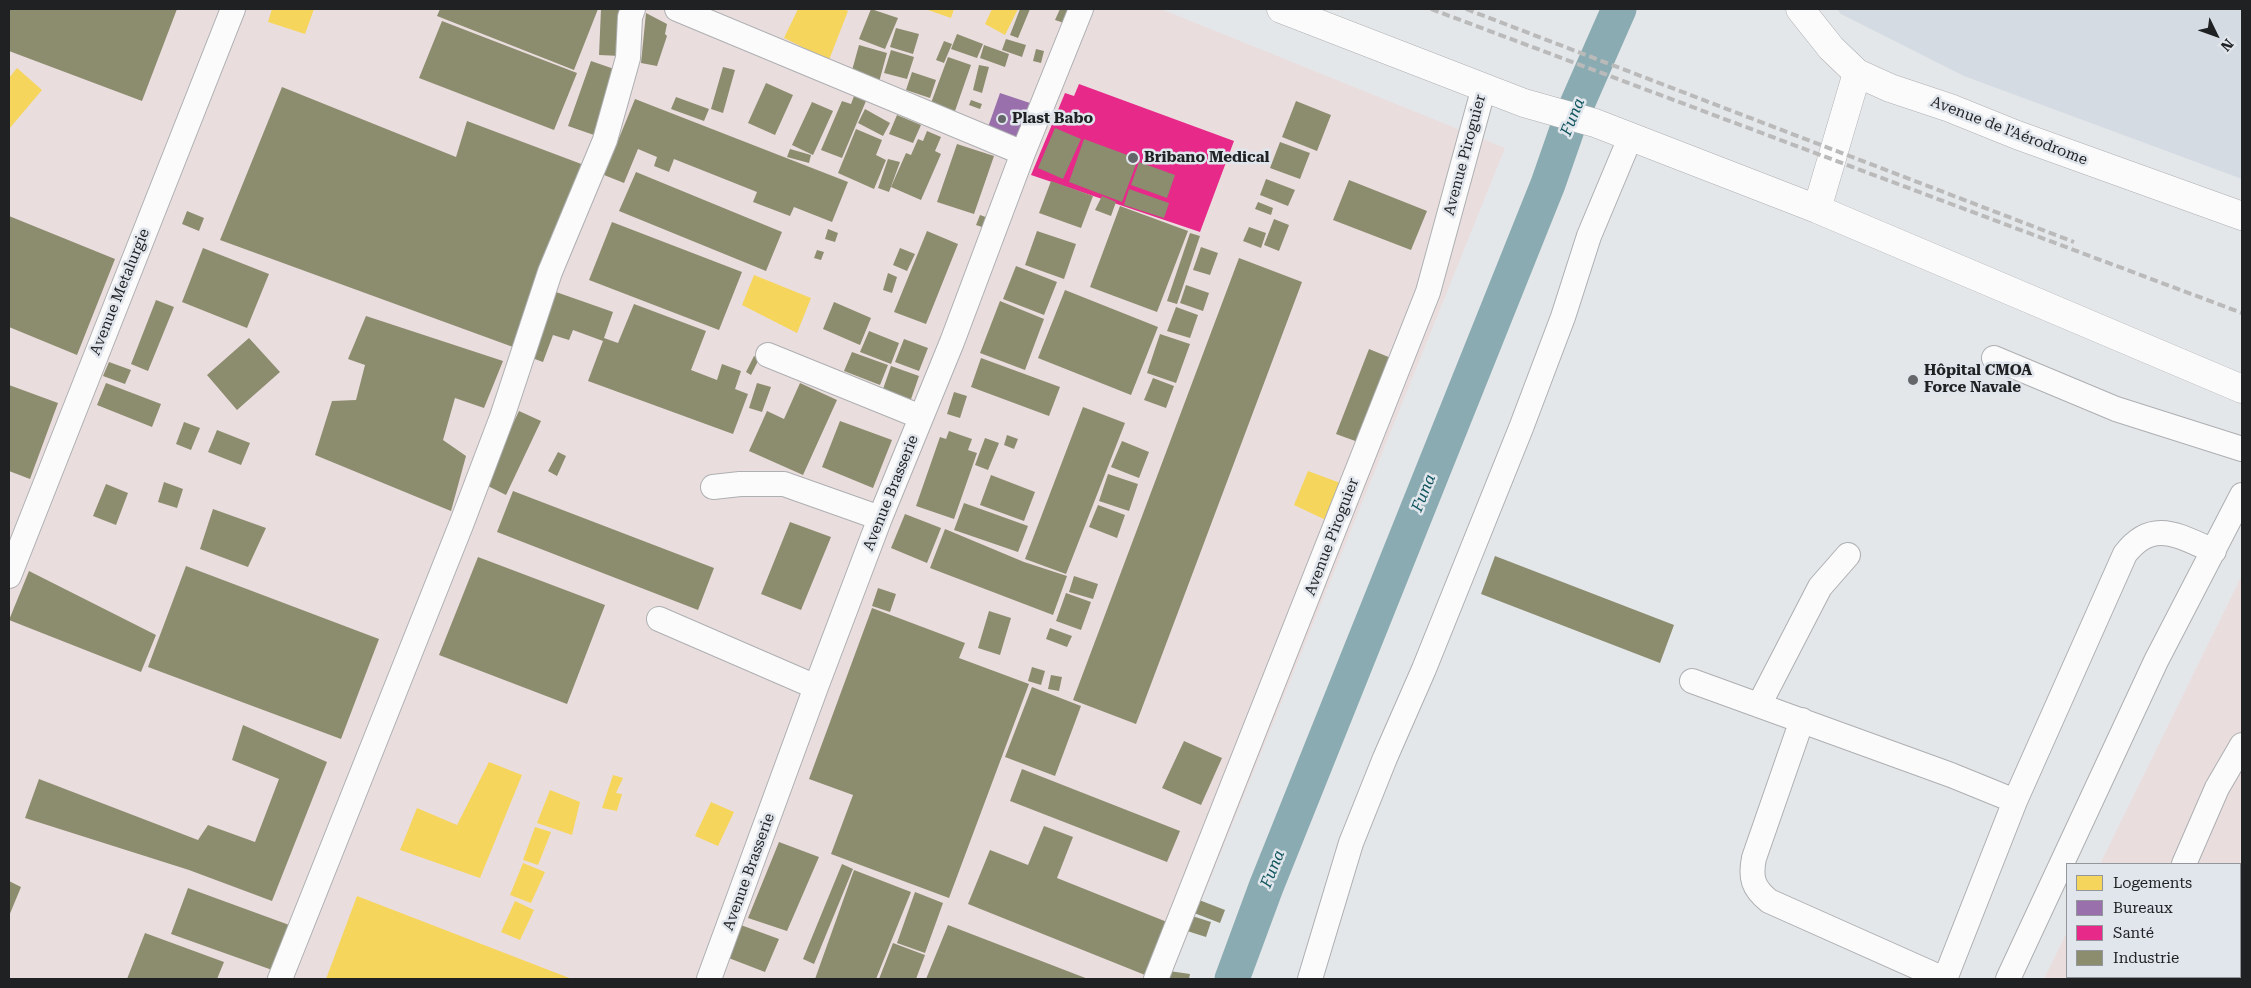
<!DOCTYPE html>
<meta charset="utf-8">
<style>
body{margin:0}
#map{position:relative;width:2251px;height:988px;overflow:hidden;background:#e4e7ea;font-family:"Roboto Serif",serif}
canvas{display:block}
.frame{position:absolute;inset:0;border:10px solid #1f2123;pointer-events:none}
.legend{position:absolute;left:2066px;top:863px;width:175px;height:115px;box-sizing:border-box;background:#e1e6ed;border:1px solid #93979c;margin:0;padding:6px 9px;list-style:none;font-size:15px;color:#1f2123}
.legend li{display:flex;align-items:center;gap:10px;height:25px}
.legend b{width:25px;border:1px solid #93979c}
.north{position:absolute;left:2191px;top:10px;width:50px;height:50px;-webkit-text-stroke:4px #e1e6ed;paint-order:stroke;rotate:132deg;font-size:14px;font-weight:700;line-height:20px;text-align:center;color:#1f2123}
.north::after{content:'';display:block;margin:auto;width:18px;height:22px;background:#1f2123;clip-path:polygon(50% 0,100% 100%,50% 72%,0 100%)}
</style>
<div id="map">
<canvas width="2251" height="988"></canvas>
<div class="frame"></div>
<ul class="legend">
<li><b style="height:14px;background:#f6d55c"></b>Logements</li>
<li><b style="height:14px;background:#9970ab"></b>Bureaux</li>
<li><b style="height:14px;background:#e7298a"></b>Santé</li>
<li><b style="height:14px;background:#8c8c6e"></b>Industrie</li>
</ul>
<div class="north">N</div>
</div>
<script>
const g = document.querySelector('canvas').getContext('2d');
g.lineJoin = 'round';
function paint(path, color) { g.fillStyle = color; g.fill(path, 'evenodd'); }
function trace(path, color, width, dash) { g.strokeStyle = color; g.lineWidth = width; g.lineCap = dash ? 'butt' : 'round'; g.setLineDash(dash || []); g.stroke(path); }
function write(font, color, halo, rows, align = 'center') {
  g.font = font + ' "Roboto Serif",serif'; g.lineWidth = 5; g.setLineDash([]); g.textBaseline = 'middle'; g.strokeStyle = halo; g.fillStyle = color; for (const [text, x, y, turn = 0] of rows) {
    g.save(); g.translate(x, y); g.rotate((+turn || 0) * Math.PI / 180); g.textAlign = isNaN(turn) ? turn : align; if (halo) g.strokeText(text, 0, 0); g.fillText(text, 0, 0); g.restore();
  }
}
paint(new Path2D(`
 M 1837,9 L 2242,9 L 2242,179 L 1964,76 L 1841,14 Z`), '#d4dbe3');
paint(new Path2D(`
 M 9,9 L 1161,9 L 1505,148 L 1170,979 L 9,979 Z
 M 2242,575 L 2242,979 L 2044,979 L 2067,932 L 2067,977 L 2240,977 L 2240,864 L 2100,864 Z`), '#eaddde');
paint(new Path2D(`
 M 272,9 L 314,9 L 305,34 L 268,22 Z
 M 798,9 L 843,9 L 848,11 L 829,60 L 784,38 Z
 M 925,9 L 954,9 L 951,18 Z
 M 992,9 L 1018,9 L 1005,35 L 985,24 Z
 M 17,68 L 42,90 L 9,129 L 9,78 Z
 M 754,275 L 811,298 L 797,333 L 742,305 Z
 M 1308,471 L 1343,484 L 1328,521 L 1294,505 Z
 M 489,762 L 522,775 L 480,878 L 400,850 L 417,808 L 457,825 Z
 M 613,775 L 623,778 L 616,793 L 622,794 L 617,811 L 602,808 Z
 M 550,790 L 580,802 L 572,835 L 537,823 Z
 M 711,802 L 734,812 L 718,846 L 695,836 Z
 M 535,827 L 551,832 L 538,865 L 523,860 Z
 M 523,863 L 545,872 L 531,903 L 510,895 Z
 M 357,896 L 572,979 L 326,979 Z
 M 515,901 L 534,910 L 520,940 L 501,932 Z`), '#f6d55c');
paint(new Path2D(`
 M 1000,93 L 1030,103 L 1017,140 L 987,130 Z`), '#9970ab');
paint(new Path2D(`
 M 1079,84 L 1234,141 L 1200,232 L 1031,175 L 1065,93 L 1074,96 Z`), '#e7298a');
paint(new Path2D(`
 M 9,9 L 177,9 L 142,101 L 9,51 Z
 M 440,9 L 598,9 L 574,70 L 437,16 Z
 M 601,9 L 623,9 L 621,56 L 599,55 Z
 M 871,9 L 898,18 L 885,49 L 859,39 Z
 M 1020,9 L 1030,9 L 1018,38 L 1010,35 Z
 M 1060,9 L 1070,9 L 1064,23 L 1055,20 Z
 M 646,13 L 667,24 L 665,34 L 667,36 L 657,66 L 641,63 Z
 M 442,21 L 577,73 L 554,130 L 419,78 Z
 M 896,28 L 919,34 L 913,54 L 890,47 Z
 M 957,34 L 983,44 L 977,58 L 951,49 Z
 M 1006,39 L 1026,45 L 1022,57 L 1002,50 Z
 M 944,41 L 952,44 L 944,63 L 936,60 Z
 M 859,45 L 887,53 L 879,82 L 851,74 Z
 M 984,45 L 1009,54 L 1005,67 L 980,58 Z
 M 1036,49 L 1044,51 L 1041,63 L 1033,61 Z
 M 891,50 L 914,57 L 907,79 L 884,73 Z
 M 948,57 L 971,65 L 955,111 L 931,103 Z
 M 591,61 L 617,70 L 594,135 L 568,126 Z
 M 979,65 L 989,67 L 982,93 L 973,90 Z
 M 723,67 L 735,70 L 723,113 L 711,109 Z
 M 912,72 L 936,80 L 930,98 L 906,90 Z
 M 766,83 L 793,95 L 775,135 L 748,123 Z
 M 282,87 L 456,157 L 467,121 L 584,165 L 513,347 L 220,240 Z
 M 854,96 L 866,101 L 842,158 L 821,150 L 842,101 L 851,104 Z
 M 676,97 L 709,109 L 704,121 L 671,109 Z
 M 635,99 L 848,182 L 832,222 L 794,207 L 790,216 L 753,202 L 757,192 L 674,159 L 669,172 L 654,166 L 657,157 L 638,149 L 624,183 L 604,175 Z
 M 971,100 L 982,104 L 980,109 L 969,105 Z
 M 1296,101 L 1331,115 L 1317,151 L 1282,137 Z
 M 812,102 L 833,111 L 813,155 L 792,145 Z
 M 865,109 L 890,123 L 883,136 L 858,123 Z
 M 897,115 L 921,125 L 913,143 L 889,134 Z
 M 1055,128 L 1081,139 L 1063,179 L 1038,168 Z
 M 856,129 L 882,140 L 876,155 L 886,160 L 874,189 L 838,173 Z
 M 927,131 L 941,137 L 935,151 L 941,154 L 921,200 L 891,187 L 906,153 L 911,155 L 918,139 L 923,141 Z
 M 1084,139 L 1138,159 L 1122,202 L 1069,182 Z
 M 1280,142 L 1310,153 L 1300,179 L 1270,168 Z
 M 957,144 L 994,156 L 974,214 L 937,202 Z
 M 790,149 L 811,155 L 809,163 L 787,157 Z
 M 888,159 L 900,162 L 889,192 L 878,188 Z
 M 1139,162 L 1175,175 L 1167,198 L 1131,185 Z
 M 636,172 L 782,232 L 766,271 L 619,211 Z
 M 1266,179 L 1295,190 L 1288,206 L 1260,195 Z
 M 1349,180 L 1427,211 L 1411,250 L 1333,220 Z
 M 1051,181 L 1093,196 L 1081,228 L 1039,213 Z
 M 1129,189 L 1169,203 L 1164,218 L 1124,205 Z
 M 1102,196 L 1116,202 L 1111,216 L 1095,210 Z
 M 1258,202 L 1273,208 L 1271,215 L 1255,209 Z
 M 1120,206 L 1188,231 L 1157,312 L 1090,287 Z
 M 187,211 L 204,218 L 199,231 L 182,224 Z
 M 980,215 L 991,219 L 988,229 L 976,225 Z
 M 9,216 L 115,259 L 77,355 L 9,327 Z
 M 1274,219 L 1289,225 L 1279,251 L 1264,245 Z
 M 612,222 L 742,272 L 719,330 L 589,280 Z
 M 1249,227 L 1266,233 L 1261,248 L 1243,241 Z
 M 828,229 L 838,233 L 835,242 L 825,239 Z
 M 927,231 L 958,244 L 926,324 L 894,312 Z
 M 1037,231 L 1076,244 L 1064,279 L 1025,265 Z
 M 1190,233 L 1200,236 L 1177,304 L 1167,301 Z
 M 1201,247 L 1218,253 L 1210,275 L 1193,270 Z
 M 203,248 L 269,274 L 247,328 L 182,302 Z
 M 900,248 L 915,254 L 907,271 L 893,265 Z
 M 817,250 L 824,252 L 821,260 L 814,258 Z
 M 1239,258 L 1302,282 L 1136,724 L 1073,700 Z
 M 1016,266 L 1057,282 L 1044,315 L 1003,299 Z
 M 888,273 L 897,277 L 892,293 L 883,290 Z
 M 1186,285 L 1209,293 L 1203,311 L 1180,303 Z
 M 1065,290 L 1158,327 L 1131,395 L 1038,358 Z
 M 556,292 L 613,312 L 604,338 L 618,343 L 634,304 L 706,331 L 691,370 L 717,380 L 722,364 L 741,371 L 735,389 L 748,394 L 733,434 L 588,381 L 603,341 L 573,330 L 569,340 L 553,335 L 543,362 L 532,358 Z
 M 156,300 L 174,307 L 148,371 L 131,364 Z
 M 1000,301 L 1044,319 L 1025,370 L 980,353 Z
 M 834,302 L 871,318 L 860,345 L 823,329 Z
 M 1176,307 L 1198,315 L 1190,338 L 1167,331 Z
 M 366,316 L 503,361 L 484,408 L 455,398 L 443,440 L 466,456 L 451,511 L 315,455 L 332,401 L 356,400 L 365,365 L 348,359 Z
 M 869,331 L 899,343 L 891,364 L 860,352 Z
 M 1160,334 L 1190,344 L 1176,383 L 1147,373 Z
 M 249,338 L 280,372 L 237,410 L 207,375 Z
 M 904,339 L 928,348 L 919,371 L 895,362 Z
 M 1369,349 L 1391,358 L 1358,442 L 1336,434 Z
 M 852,352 L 888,365 L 880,385 L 844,371 Z
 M 754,356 L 759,359 L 751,375 L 746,372 Z
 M 981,358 L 1060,387 L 1049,416 L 971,387 Z
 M 109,362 L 131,370 L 125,384 L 103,376 Z
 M 891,366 L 919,376 L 910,402 L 882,392 Z
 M 1153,378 L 1174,386 L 1166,408 L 1144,400 Z
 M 106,383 L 161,404 L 152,427 L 97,405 Z
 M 757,383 L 771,387 L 762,412 L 749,408 Z
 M 800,383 L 837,400 L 803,475 L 749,451 L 767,411 L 784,419 Z
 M 9,385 L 58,403 L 30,479 L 9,471 Z
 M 954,392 L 967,396 L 960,418 L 947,414 Z
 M 1083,407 L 1125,423 L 1066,574 L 1025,559 Z
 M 519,411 L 541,421 L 506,495 L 484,484 Z
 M 840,421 L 892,440 L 873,488 L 822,467 Z
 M 184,422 L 200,428 L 191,450 L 176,444 Z
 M 217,430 L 250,443 L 241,465 L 208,452 Z
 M 949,431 L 972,439 L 968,450 L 977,453 L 954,519 L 916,506 L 940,437 L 946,439 Z
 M 1007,435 L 1018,439 L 1014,449 L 1004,445 Z
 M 985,438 L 999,443 L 988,470 L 975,465 Z
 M 1122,441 L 1149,452 L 1139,478 L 1111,467 Z
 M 558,452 L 566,456 L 557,476 L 548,471 Z
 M 1108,474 L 1138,484 L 1129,511 L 1099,501 Z
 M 991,475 L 1035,492 L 1024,521 L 980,505 Z
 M 164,482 L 183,489 L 177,508 L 158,502 Z
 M 106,484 L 128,493 L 116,525 L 93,516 Z
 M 513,491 L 714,568 L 698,610 L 497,532 Z
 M 964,503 L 1028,526 L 1018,552 L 954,530 Z
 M 1098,505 L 1125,515 L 1117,538 L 1089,527 Z
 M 213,509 L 266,528 L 248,567 L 200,549 Z
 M 905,514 L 941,528 L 927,563 L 891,548 Z
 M 790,522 L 831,537 L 801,610 L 761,594 Z
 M 945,529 L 1024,562 L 1067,576 L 1053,615 L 930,568 Z
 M 1495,556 L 1674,625 L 1660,663 L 1481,594 Z
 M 478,557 L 605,605 L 567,704 L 439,655 Z
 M 186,566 L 379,639 L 341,739 L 148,667 Z
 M 29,571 L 156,635 L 141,672 L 9,620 Z
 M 1074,576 L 1098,584 L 1093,599 L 1069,592 Z
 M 878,588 L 896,594 L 890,612 L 872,606 Z
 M 1066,593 L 1091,602 L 1081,630 L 1056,621 Z
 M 872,608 L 965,643 L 959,658 L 1029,684 L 949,898 L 831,854 L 853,795 L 809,779 Z
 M 989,611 L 1011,618 L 1000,655 L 978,648 Z
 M 1050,628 L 1072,636 L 1067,647 L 1046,639 Z
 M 1032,667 L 1045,671 L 1041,685 L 1028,681 Z
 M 1051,675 L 1062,677 L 1059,691 L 1048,689 Z
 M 1032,687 L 1081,706 L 1055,776 L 1005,757 Z
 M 243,725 L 327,762 L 272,901 L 189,870 L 25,818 L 39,779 L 198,840 L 208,825 L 255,842 L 279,779 L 232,760 Z
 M 1184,741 L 1222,758 L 1201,805 L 1162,788 Z
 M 1022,769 L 1180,831 L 1167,862 L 1010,801 Z
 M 1044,826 L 1073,837 L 1057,878 L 1172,924 L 1150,977 L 968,904 L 990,850 L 1028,865 Z
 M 779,842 L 819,857 L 787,931 L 748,918 Z
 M 842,864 L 853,869 L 814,964 L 803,959 Z
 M 854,870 L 911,892 L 876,979 L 815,979 Z
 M 9,881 L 21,887 L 9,916 Z
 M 188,888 L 292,926 L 275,971 L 171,934 Z
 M 915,892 L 943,903 L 925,953 L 897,943 Z
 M 1194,898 L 1225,910 L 1220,923 L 1189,911 Z
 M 1189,915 L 1211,922 L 1206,937 L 1184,930 Z
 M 738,924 L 779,939 L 765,972 L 726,957 Z
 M 948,925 L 1088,979 L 926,979 Z
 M 145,933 L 224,962 L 217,979 L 127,979 Z
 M 893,943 L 925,955 L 916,979 L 879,979 Z
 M 1169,971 L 1190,974 L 1189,979 L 1168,979 Z`), '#8c8c6e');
trace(new Path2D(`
 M 1232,979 L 1266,887 L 1548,184 L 1571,118 L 1619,9`), '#8aabb1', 35);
const minor = new Path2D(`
 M 677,9 L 1023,153
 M 768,355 L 921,417
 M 1994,358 L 2116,409 L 2242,449
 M 713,487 L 740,484 L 784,484 L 880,518
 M 9,576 L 233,9
 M 659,619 L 816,687
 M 1692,681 L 1951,775 L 2015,801
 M 1759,705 L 1820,587 L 1848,555
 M 1802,720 L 1754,858 C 1750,878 1753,888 1769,901 L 1944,979
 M 2184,864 L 2217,788 L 2242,745
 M 280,979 L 461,525 L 502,417 L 550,272 L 605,140 L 628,58 L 630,17 L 633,9
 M 709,979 L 816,687 L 880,518 L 952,342 L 1023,153 L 1081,9
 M 1156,979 L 1428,292 L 1484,87
 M 1310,979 L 1351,843 L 1385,758 L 1424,669 L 1521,428 L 1563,317 L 1589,236 L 1630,138
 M 1945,979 L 2015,801 L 2125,554 C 2153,517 2180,537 2214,551
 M 2008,979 L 2156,661 L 2242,495
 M 2142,979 L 2142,977`);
const major = new Path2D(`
 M 1281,9 L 1524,103 L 1595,123 L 1817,209 L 2242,389
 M 1800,9 L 1831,48 L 1857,73 L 1890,88 L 1950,108 L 2017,135 L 2242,216
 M 1817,209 L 1857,73`);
trace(minor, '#adafb1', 26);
trace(major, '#adafb1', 29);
trace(minor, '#fbfbfc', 24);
trace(major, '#fbfbfc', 28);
trace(new Path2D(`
 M 1431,9 L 2242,313
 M 1466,9 L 2074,242`), '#bababa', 4, [8, 4]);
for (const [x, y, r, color] of [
 [1002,119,5,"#646669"],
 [1133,158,6,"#646669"],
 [1913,380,6,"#646669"]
]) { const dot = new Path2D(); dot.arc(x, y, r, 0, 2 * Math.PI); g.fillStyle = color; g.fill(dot); trace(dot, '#e1e6ed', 2); }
write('bold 15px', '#1f2123', '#e1e6ed', [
 ["Plast Babo",1012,119],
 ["Bribano Medical",1144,158],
 ["Hôpital CMOA",1924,371],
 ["Force Navale",1924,388]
], 'left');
write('15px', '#1f2123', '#e1e6ed', [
 ["Avenue de l’Aérodrome",2009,131,21],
 ["Avenue Piroguier",1465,155,-75],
 ["Avenue Metalurgie",120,292,-68],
 ["Avenue Brasserie",891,493,-68],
 ["Avenue Piroguier",1332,537,-69],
 ["Avenue Brasserie",749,872,-70]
]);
write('italic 16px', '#0f545c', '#e1e6ed', [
 ["Funa",1573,117,-68],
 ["Funa",1424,493,-68],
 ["Funa",1273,869,-68]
]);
</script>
